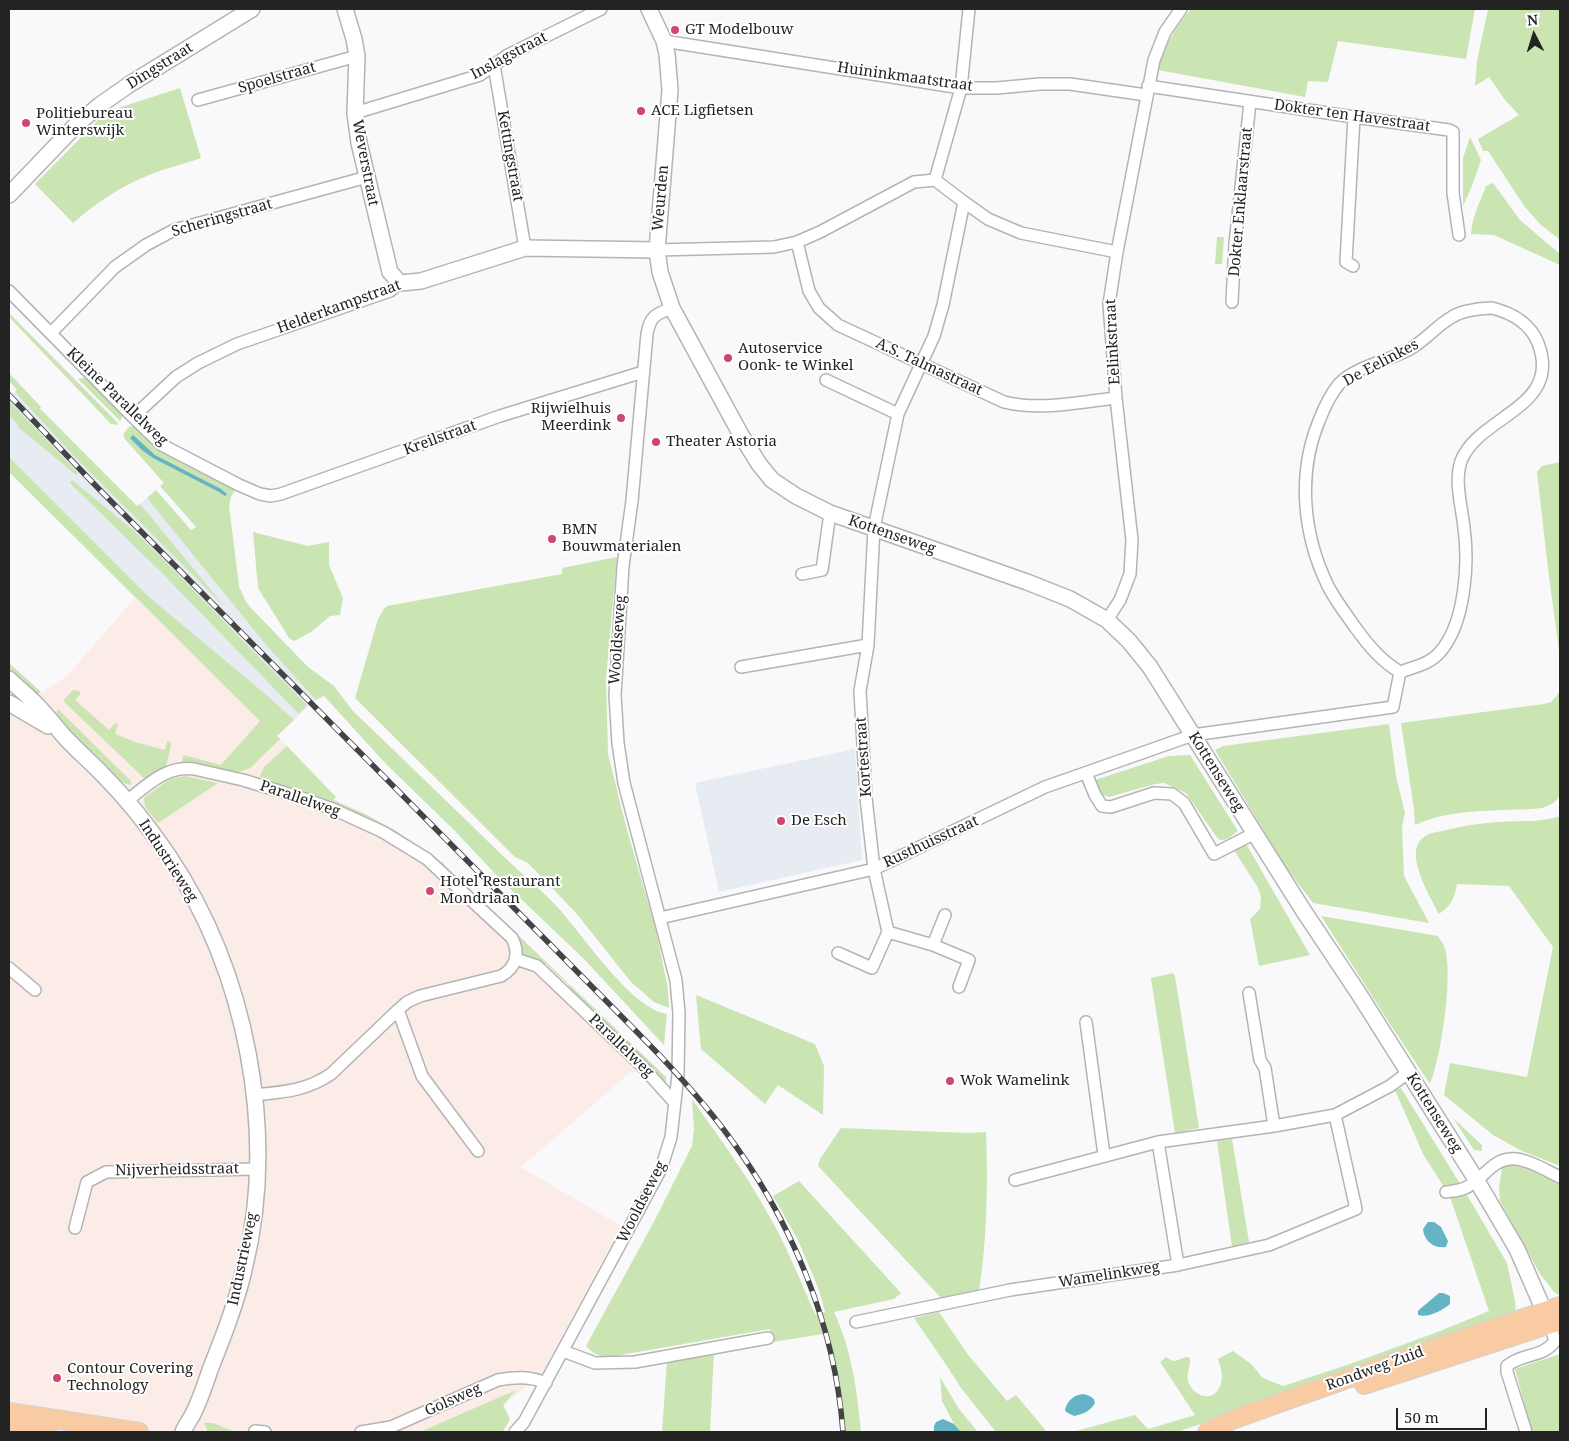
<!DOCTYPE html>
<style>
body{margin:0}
#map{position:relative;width:1569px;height:1441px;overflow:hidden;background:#f9f9fb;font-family:"Noto Serif",serif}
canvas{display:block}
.frame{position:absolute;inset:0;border:10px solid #232324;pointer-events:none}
.north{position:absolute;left:1509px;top:10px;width:50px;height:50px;-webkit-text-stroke:4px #fff;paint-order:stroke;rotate:355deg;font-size:14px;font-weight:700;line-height:20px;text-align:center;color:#232324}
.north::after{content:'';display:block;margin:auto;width:18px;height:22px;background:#232324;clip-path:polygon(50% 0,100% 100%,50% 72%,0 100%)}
.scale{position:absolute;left:1396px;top:1408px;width:91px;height:22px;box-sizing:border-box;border:2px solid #232324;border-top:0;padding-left:6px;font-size:15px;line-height:18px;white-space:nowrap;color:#232324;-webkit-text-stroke:4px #fff;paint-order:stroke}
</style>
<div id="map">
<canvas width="1569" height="1441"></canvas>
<div class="frame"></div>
<div class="north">N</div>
<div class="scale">50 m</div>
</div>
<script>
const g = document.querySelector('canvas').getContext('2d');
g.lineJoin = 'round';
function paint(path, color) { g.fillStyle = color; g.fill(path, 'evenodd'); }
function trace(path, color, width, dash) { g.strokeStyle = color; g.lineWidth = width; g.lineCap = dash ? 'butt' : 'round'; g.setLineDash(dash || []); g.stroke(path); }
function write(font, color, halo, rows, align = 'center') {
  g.font = font + ' "Noto Serif",serif'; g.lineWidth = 4; g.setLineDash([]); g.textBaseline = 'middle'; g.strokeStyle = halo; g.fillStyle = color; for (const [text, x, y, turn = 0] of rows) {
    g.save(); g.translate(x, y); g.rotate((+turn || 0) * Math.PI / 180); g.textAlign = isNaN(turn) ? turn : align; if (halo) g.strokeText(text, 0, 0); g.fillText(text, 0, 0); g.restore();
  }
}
paint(new Path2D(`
 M 9,390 L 13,394 L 17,391 L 40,408 L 137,506 L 149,496 L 321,694 L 277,736 L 9,472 Z
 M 855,749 L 862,860 L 719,892 L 695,783 Z`), '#e7ebf2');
paint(new Path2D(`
 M 135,598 L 289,748 L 333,799 L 365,814 L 396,831 L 443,863 L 646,1059 L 521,1167 L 621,1226 L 542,1373 L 473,1432 L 9,1432 L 9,709 L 13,711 L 67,676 Z`), '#fbece8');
paint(new Path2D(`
 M 1191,9 L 1475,9 L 1466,59 L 1338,41 L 1328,82 L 1308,81 L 1305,97 L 1158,70 C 1165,45 1175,28 1191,9 Z
 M 1488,9 L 1560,9 L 1560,240 L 1540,224 L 1525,207 L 1488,151 L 1483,151 L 1478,139 L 1519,115 L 1505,100 L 1489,77 L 1475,86 L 1477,61 Z
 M 180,88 L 201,158 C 184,164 166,168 149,175 C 121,186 95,204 73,223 L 35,184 L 106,112 Z
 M 1470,137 L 1481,160 L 1472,186 L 1463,206 L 1463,158 Z
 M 1493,183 L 1520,220 L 1560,254 L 1560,265 L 1494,235 L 1471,234 C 1472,217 1480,202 1486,186 Z
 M 1217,237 L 1224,237 L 1222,264 L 1215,264 Z
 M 9,313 L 118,423 L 117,425 L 111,424 L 9,317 Z
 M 9,373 L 41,407 L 40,409 L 137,506 L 140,504 L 225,607 L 74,456 L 15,392 L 17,390 L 9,381 Z
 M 87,377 L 122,413 L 122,418 L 120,421 L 78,379 Z
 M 9,401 L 78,473 L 76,475 L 18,427 L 17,423 L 9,416 Z
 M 130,426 L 136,427 L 234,487 L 235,490 L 231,497 L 229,506 L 239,586 L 245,600 L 250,607 L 308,667 L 334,686 L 353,711 C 403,759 453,807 503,856 C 525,877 551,897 570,922 C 591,947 634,1009 667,1014 L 664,1045 L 584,959 L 501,880 L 454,830 L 386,764 L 324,696 L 316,700 L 268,647 L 147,498 L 156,490 L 191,530 L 196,527 L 160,486 L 164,483 L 124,438 L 124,433 Z
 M 9,457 L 149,597 L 264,693 L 294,720 L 277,736 L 280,739 L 250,768 C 231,778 203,767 182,763 L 183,755 L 221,765 L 260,721 L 9,472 Z
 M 1560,462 L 1560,658 L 1548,569 L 1537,472 L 1542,466 Z
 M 72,480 L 133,530 L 163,559 L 250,648 L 307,705 L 299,714 L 164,575 L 70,483 Z
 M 253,532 L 308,546 L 329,542 L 329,565 L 343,598 L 340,615 L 330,616 L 311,632 L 294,641 L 289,638 L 258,588 Z
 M 617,557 L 606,679 L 608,754 L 627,830 L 656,930 L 668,989 L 669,1008 L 654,1002 L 631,982 L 576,913 L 528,863 L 515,857 L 355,698 L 378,619 L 384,609 L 387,606 L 562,574 L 562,568 Z
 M 9,663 L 41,692 L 33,697 L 9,673 Z
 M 73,690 L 78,691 L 81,693 L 75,700 L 109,730 L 115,723 L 118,724 L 115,734 L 135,742 L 165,750 L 167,741 L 170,742 L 171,745 L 166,767 L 146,779 L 144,778 L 63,701 Z
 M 1560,692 L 1560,795 C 1556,803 1550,805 1542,808 C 1500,812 1454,807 1415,825 L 1414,809 L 1401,723 L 1544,704 L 1551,702 Z
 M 58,709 L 131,781 L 131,785 L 120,782 L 54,718 Z
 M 1389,724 L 1396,776 L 1405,813 L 1402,826 L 1404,876 L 1429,923 L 1313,903 L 1285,866 L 1215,750 L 1223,746 Z
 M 287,746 L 336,797 L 333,800 L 365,814 L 396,831 L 443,863 L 666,1077 L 666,1084 L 664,1084 L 644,1066 L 644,1059 L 594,1011 L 589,1010 L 568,990 L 569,985 L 546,964 L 542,964 L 523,955 L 520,943 L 518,938 L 473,895 L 473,892 L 445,865 L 441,865 L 262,781 L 260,776 L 264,767 Z
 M 1190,755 L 1238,831 C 1232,835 1225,843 1218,839 L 1186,793 L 1164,783 L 1155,784 L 1109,797 L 1100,794 L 1095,780 L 1169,756 Z
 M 185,776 L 218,783 L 158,823 L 145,807 L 144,799 L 145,797 L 170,779 Z
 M 1560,816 L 1560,1166 L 1522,1151 L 1493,1135 L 1444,1095 L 1450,1063 L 1527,1077 L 1553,947 L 1509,886 L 1457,884 C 1454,899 1452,905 1439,914 C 1431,898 1402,852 1424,837 C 1429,833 1436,832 1442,831 C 1461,826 1480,823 1499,822 C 1520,820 1541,823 1560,816 Z
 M 1245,842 L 1310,955 L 1259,966 L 1250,919 L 1260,909 L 1261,896 L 1257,886 L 1235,852 L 1236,848 Z
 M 1321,916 L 1438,936 C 1442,942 1445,946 1446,953 C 1452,982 1441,1057 1430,1084 L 1390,1024 Z
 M 1173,973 L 1175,976 L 1199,1128 L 1175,1133 L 1151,978 Z
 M 696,995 L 815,1044 L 824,1066 L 823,1115 L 778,1085 L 765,1104 L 701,1049 Z
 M 1401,1088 L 1462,1187 L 1447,1192 L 1423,1154 L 1395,1090 Z
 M 692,1099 C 718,1136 746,1174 768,1214 C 787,1246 800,1281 815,1314 L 825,1312 L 819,1290 L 798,1240 L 773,1196 L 799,1181 L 901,1293 L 894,1299 L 834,1312 C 852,1351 857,1390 861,1432 L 845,1432 C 844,1399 838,1364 823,1334 L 773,1342 L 770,1329 L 609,1357 C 599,1356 593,1354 586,1346 L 656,1218 L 692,1146 L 694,1128 Z
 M 1453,1118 L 1482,1145 L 1482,1151 L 1474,1150 Z
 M 841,1128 L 969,1133 L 986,1132 C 988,1186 987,1238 979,1292 L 942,1299 L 818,1166 L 820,1159 Z
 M 1232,1139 L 1249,1242 L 1232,1247 L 1217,1141 Z
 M 1507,1164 L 1518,1166 L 1560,1183 L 1560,1295 L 1555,1293 L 1540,1274 L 1500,1201 L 1499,1188 L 1502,1168 Z
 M 1467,1195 L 1507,1263 L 1515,1301 L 1516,1317 L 1177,1432 L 1072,1432 L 1135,1415 L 1148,1429 L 1195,1415 L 1160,1362 L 1166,1357 C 1176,1364 1176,1360 1186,1357 L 1190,1358 C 1191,1366 1186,1373 1188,1381 C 1193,1397 1214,1403 1220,1386 C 1224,1377 1221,1368 1218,1359 L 1233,1351 L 1251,1364 L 1263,1378 L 1283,1386 L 1347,1365 L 1435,1333 L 1489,1311 L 1450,1197 Z
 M 939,1312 L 969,1356 L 1007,1401 L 1016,1395 L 1047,1432 L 996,1432 L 961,1388 L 947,1366 L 914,1318 Z
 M 714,1352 L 710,1432 L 662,1432 L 667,1360 Z
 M 1560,1354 L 1560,1432 L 1532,1432 L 1515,1369 Z
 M 940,1377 L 959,1409 L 978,1432 L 961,1432 L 954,1424 L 942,1401 Z
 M 516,1390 L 503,1405 L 510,1419 L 503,1432 L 420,1432 Z
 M 204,1423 L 213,1423 L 235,1432 L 208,1432 Z`), '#cae4b2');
paint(new Path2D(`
 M 133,435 L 155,455 L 221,489 L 227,494 L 225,496 L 219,492 L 153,458 L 142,450 L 130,438 Z
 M 1428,1222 L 1434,1222 L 1441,1227 L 1448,1241 L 1446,1247 C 1434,1249 1424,1241 1423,1229 Z
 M 1439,1293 L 1443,1293 L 1450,1296 L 1450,1304 C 1442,1311 1428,1318 1418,1315 L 1418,1311 L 1420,1309 Z
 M 1084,1394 C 1090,1396 1094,1397 1095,1403 C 1090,1412 1082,1414 1074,1416 L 1066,1412 L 1065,1409 C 1069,1399 1074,1395 1084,1394 Z
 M 943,1419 L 954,1424 L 961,1432 L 934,1432 L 934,1426 L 936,1422 Z`), '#65b4c5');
const street = new Path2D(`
 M 664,41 L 961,88 L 997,88 L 1040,84 L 1070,84 L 1146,95
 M 494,65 L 525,248
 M 1148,86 L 1354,117 L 1449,130 L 1453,132 L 1453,193 L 1459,235
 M 198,100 L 357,56
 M 355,113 L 480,75 L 508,55 L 601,9
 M 935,180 L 961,88 L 969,9
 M 797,242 L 809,291 L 819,308 L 838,325 L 1004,402 C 1040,411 1079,402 1116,398
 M 657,250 L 774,247 L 797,242 L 820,232 L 914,182 L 935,180 L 964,202 L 988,219 L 1021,233 L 1117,252
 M 1353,266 L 1346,262 L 1354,117
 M 9,291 L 133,417 L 162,445 L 239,485 L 260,494 L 271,496 L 281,494 L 500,416 L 643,372
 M 1232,302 L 1235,244 L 1250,102
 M 1492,308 C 1512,313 1530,323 1538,343 C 1563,408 1479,415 1461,461 C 1454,482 1462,507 1464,528 C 1469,564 1465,624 1440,652 C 1430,664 1414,667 1400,672 C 1381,661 1368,645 1355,627 C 1346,614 1335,600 1328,586 C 1303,535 1297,474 1319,421 C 1324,408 1330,395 1339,384 C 1356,366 1389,361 1410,349 C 1426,340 1436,326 1452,317 C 1463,310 1479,309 1492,308 Z
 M 51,333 L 115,267 L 146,245 L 174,230 L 367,177
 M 826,380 L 898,414
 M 133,417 L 176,377 L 198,363 L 237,344 L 390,291 L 400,283
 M 802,574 L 822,570 L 830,513
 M 1107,620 L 1120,600 L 1130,574 L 1132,540 L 1116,398 L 1109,304 L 1117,252 L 1154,60 L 1165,32 L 1181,9
 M 741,667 L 868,645
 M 1086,773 L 1095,795 L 1102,806 L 1111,807 L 1154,793 L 1172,794 L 1184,803 L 1214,854 L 1255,833
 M 127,801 C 147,785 167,765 194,769 L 243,780 L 305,799 L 335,810 L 383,832 L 427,859 L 512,938 C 520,953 516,968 501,976 L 420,996 L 407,1002 L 398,1010
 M 660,918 L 874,869 L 1045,787 L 1193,735 L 1393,707 L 1400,672
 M 933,945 L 945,915
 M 838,953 L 872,968 L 888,932
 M 516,959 L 537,966 L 641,1065 L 675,1103
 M 9,968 L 35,990
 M 959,987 L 969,960 L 933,945 L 888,932 L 874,869 L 866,798 L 860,691 L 868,645 L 874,528 L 898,414 L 934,336 L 943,305 L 964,202
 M 1249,993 L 1260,1060 L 1265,1068 L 1274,1126
 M 1086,1022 L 1104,1155
 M 254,1095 C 283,1092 306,1091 331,1074 L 398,1010 L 422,1076 L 478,1151
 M 1158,1142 L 1178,1265
 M 1015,1180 L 1158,1142 L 1274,1126 L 1335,1115 L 1390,1086 L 1409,1072
 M 1446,1192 C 1452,1191 1459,1191 1465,1188 C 1481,1182 1491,1160 1510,1159 C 1524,1157 1547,1171 1560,1177
 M 75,1228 L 87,1182 L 106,1172 L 257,1169
 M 856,1322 L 1010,1290 L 1178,1265 L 1269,1245 L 1356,1209 L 1335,1115
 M 563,1351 L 595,1363 L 635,1362 L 768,1338
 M 255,1431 L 265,1432
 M 361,1432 L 391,1427 L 498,1380 C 515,1377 530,1376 546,1383
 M 515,1432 L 524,1422 L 661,1169 L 671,1137 L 678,1075 L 679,1013 L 676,980 L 624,783 L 618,743 L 615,695 L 623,566 L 632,501 L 647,334 C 650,316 656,314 672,308
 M 1526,1432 L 1507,1372 L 1507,1366 C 1522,1353 1543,1358 1555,1341 L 1550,1324`);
const secondary = new Path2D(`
 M 345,9 L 354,39 L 357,56 L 355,113 L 359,143 L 390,272 L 400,283 L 421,281 L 525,248 L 657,250
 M 649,9 L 664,41 L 667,54 L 670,90 L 657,250 L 660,272 L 672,308 L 741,435 L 759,464 L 772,480 L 796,496 L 830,513 L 1027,582 L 1070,599 L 1107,620 L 1129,641 L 1150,667 L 1303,910 L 1359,994 L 1477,1181 L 1517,1249 L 1549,1322
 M 9,195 L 76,125 L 100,105 L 130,84 L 252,9
 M 9,679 C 17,687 26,694 34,702 C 44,712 53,723 62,734 C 75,749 91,762 104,776 C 128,800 149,827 168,855 C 247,972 278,1133 244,1270 C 236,1304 223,1337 210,1370 C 205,1385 200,1400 193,1414 C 190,1420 185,1426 183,1432
 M 9,703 L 48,726`);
const primary = new Path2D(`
 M 1364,1385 L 1560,1321
 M 9,1412 L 139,1432
 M 9,1426 L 47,1432
 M 1207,1432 L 1232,1420 C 1341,1381 1450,1342 1560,1306`);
trace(street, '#b4b4b5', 14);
trace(secondary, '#b4b4b5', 18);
trace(primary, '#d3d3d3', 20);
trace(street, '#fff', 11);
trace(secondary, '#fff', 15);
trace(primary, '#f9cba2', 18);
const rail = new Path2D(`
 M 9,395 L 96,486 L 631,1026 C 664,1059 696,1093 724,1130 C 790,1217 835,1323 843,1432`);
trace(rail, '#444445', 5.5);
trace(rail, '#fff', 4, [11]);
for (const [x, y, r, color] of [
 [675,30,5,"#d14473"],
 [641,111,5,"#d14473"],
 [26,123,5,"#d14473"],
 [728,358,5,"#d14473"],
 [621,418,5,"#d14473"],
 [656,442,5,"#d14473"],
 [552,539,5,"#d14473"],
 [781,821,5,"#d14473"],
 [430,891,5,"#d14473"],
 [950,1081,5,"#d14473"],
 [57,1378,5,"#d14473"]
]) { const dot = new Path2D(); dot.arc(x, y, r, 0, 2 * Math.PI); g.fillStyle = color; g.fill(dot); trace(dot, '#fff', 2); }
write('15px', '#232324', '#fff', [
 ["GT Modelbouw",685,30],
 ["ACE Ligfietsen",651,111],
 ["Politiebureau",36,114],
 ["Winterswijk",36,131],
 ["Autoservice",738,349],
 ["Oonk- te Winkel",738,366],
 ["Rijwielhuis",611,409,"right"],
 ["Meerdink",611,426,"right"],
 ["Theater Astoria",666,442],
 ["BMN",562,530],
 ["Bouwmaterialen",562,547],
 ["De Esch",791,821],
 ["Hotel Restaurant",440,882],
 ["Mondriaan",440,899],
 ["Wok Wamelink",960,1081],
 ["Contour Covering",67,1369],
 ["Technology",67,1386]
], 'left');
write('15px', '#232324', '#fff', [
 ["Inslagstraat",509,56,-28],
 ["Dingstraat",160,66,-32],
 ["Huininkmaatstraat",905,77,8],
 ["Spoelstraat",277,78,-16],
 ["Dokter ten Havestraat",1352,116,8],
 ["Kettingstraat",510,156,80],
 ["Weverstraat",365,163,79],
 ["Weurden",661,198,-85],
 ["Dokter Enklaarstraat",1241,202,-85],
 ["Scheringstraat",222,218,-16],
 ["Helderkampstraat",339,307,-20],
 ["Eelinkstraat",1113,342,-93],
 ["De Eelinkes",1381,363,-28],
 ["A.S. Talmastraat",929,367,25],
 ["Kleine Parallelweg",117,397,44],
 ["Kreilstraat",440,438,-20],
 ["Kottenseweg",892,535,19],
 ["Wooldseweg",618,640,-86],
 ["Kortestraat",864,757,-94],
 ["Kottenseweg",1216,772,58],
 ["Parallelweg",300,799,19],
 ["Rusthuisstraat",931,842,-25],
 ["Industrieweg",168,861,57],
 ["Parallelweg",621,1046,44],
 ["Kottenseweg",1434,1113,58],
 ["Nijverheidsstraat",177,1170,-1],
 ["Wooldseweg",642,1202,-63],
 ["Industrieweg",243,1259,-78],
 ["Wamelinkweg",1109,1275,-9],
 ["Rondweg Zuid",1375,1369,-20],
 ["Golsweg",453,1400,-24]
]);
</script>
